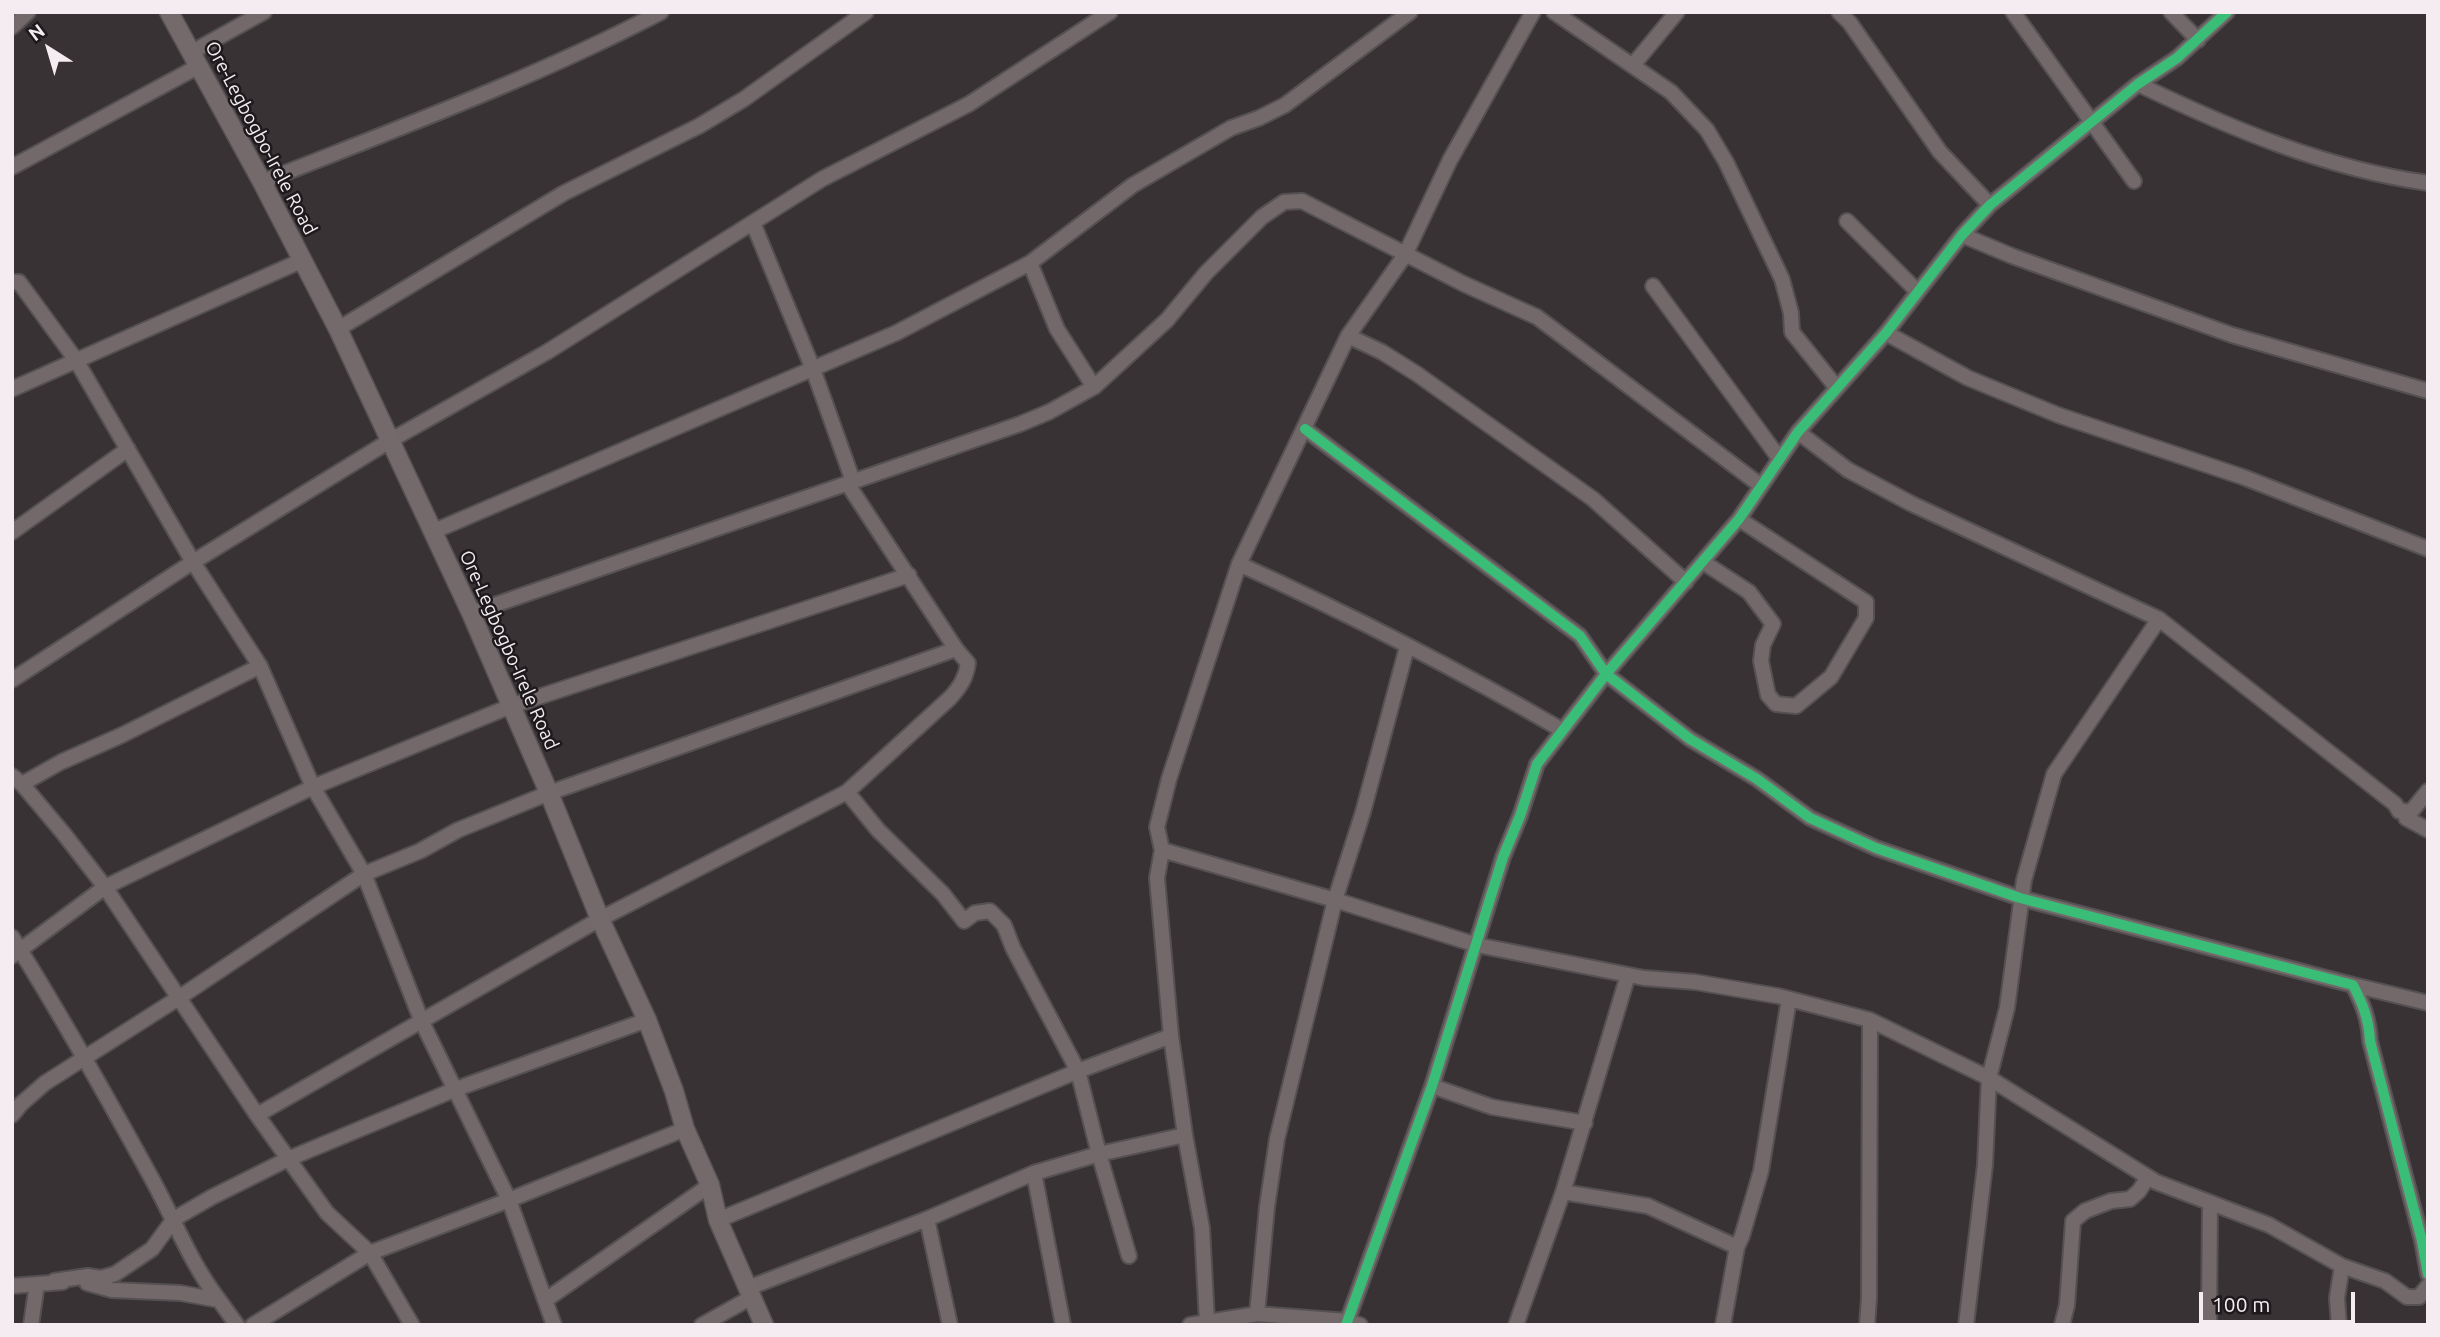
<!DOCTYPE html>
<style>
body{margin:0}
#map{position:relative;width:2440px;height:1337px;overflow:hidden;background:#383235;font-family:Ubuntu,sans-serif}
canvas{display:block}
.frame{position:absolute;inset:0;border:14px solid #f4ecf0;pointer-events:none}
.north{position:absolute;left:14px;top:14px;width:70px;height:70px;-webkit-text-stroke:5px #1e191c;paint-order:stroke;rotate:323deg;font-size:19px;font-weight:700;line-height:28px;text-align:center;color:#f4ecf0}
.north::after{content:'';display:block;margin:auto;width:24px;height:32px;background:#f4ecf0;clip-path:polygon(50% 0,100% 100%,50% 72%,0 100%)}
.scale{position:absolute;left:2199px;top:1292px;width:156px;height:32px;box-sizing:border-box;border:4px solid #f4ecf0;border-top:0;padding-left:9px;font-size:21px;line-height:24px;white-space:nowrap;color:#f4ecf0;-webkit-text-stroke:5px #1e191c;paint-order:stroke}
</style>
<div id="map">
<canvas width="2440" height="1337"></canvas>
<div class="frame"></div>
<div class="north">N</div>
<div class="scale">100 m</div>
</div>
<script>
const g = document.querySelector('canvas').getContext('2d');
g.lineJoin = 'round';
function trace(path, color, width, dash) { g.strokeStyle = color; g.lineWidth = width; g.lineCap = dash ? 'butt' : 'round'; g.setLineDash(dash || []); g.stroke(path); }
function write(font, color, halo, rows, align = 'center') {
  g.font = font + ' Ubuntu,sans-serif'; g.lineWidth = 5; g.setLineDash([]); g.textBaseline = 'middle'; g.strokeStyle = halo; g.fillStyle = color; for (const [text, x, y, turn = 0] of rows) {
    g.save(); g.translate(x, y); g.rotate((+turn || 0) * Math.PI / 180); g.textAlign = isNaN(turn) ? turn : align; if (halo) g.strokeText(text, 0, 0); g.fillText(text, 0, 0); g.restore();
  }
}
const minor = new Path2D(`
 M 1554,12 L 1671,92 L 1707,130 L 1726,162 L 1782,279 L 1791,313 L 1792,332 L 1837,388
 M 1839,12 L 1850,23 L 1940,152 L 1990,205
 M 2013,12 L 2134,181
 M 2171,12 L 2198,40
 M 12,27 L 28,12
 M 192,52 L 264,12
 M 1633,65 L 1677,12
 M 2138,84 C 2229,128 2327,169 2428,183
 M 12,167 L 199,66
 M 262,182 C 396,129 533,79 661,12
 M 1847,221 L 1917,291
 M 753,223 L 813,369 L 853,481
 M 1962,235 L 2012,256 L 2232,335 L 2428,391
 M 1030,263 L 1057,329 L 1094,387
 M 12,282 L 19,282 L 76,360 L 193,562 L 260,666 L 313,787 L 364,874 L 422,1022 L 509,1200 L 554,1325
 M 1653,286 L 1779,458
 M 338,329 L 564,193 L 699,126 L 744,99 L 866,12
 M 1886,333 L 1968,378 L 2058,415 L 2243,477 L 2428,549
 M 1348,336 L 1382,352 L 1417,374 L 1593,499 L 1686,582
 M 12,389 L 303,260
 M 1305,429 L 1580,636 L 1606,674 L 1690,739 L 1757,779 L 1810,818 L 1876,848 L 2020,898 L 2353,985 C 2363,1004 2369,1020 2370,1041 L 2422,1241 L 2428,1274
 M 1798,432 L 1848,470 L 1912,504 L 2159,619 L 2395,804 L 2399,811 L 2405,811 L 2406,818 L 2428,791
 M 12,532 L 128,449
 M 432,532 L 896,333 L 1030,263 L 1133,185 L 1231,128 L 1259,118 L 1285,105 L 1410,12
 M 1703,562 L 1749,592 L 1773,624 L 1763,645 L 1761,661 L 1768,695 L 1776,704 L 1796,706 L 1831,677 L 1866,618 L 1866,602 L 1739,519
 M 1239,564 C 1349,614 1457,669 1562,730
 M 471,613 L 1020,424 L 1049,412 L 1094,387 L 1167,320 L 1206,273 L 1262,217 L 1284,202 L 1302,201 L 1464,284 L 1537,317 L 1760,485
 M 12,680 L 193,562 L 391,440 L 547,352 L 822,179 L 969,104 L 1110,12
 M 12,776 L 22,784 L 64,834 L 105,887 L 257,1115 L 327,1213 L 370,1253 L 412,1325
 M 22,784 L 61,762 L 122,735 L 260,666
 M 847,792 L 878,830 L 943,894 L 964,921 L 975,913 L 990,911 L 1004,925 L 1013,948 L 1078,1071 L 1099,1154 L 1129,1256
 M 2406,818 L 2428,830
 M 1162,850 L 1335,900 L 1477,945 L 1644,978 L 1695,982 L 1778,996 L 1870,1020 L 1989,1078 L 2156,1182 L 2269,1225 L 2342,1266 L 2385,1281 L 2407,1297 L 2419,1297 L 2428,1286
 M 12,937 C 62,1016 107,1097 152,1179 C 174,1219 191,1264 219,1300
 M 12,956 L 105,887 L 313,787 L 511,706 L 909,575
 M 2353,985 L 2428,1003
 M 1432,1086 L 1492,1107 L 1585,1123
 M 12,1115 L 21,1104 L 45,1083 L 180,997 L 364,874 L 420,851 L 458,830 L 549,793 L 956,649
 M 257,1115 L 600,919 L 847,792 L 950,698 C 960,687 966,678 968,663 L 956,649 L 847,483
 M 1034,1173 L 1063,1325
 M 1563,1192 L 1648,1206 L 1737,1247 L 1723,1325
 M 927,1219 L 950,1325
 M 718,1220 L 1078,1071 L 1171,1036
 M 1737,1247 L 1742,1236 L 1761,1171 L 1789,999
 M 54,1281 L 88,1276 L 101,1278 L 115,1274 L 152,1249 L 174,1219 L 212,1197 L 288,1159 L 456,1089 L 647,1020
 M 87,1283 L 112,1290 L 180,1293 L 219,1300 L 237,1325
 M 12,1286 L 63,1282
 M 748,1288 L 927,1219 L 1034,1173 L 1099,1154 L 1185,1135
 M 547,1299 L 710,1185
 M 1257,1314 L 1267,1207 L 1277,1139 L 1335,900 L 1363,812 L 1407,647
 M 1207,1322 L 1202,1228 L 1185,1135 L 1171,1036 L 1157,878 L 1162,850 L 1157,827 L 1169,779 L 1239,564 L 1348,336 L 1405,255 L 1450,160 L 1533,12
 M 31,1325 L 37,1284
 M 253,1325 L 370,1253 L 509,1200 L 685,1129
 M 702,1325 L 752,1297
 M 1190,1325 L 1257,1314 L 1347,1321 L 1360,1325
 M 1346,1325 L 1432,1086 L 1503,857 L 1520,816 L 1537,764 L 1606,674 L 1739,519 L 1798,432 L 1886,333 L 1962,235 L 1990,205 L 2138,84 L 2177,58 L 2227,12
 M 1516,1325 L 1563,1192 L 1628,975
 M 1867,1325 L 1869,1298 L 1870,1020
 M 1966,1325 L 1985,1165 L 1989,1078 L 2007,1008 L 2024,880 L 2054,774 L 2159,619
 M 2062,1325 L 2067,1305 L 2073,1221 L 2085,1211 L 2111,1201 L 2130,1199 L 2139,1191 L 2148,1177
 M 2209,1325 L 2210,1203
 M 2339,1325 L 2337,1298 L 2342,1266`);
const major = new Path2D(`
 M 169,12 L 262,182 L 338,329 L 471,613 L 549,793 L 600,919 L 647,1020 L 674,1091 L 685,1129 L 710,1185 L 718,1220 L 764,1325`);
trace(minor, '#555153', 18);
trace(major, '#555153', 21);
trace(minor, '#73696b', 14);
trace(major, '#74696b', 18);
trace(new Path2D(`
 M 1305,429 L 1580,636 L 1606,674 L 1690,739 L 1757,779 L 1810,818 L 1876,848 L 2020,898 L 2353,985 C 2363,1004 2369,1020 2370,1041 L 2422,1241 L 2428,1274
 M 1346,1325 L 1432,1086 L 1503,857 L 1520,816 L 1537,764 L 1606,674 L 1739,519 L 1798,432 L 1886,333 L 1962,235 L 1990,205 L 2138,84 L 2177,58 L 2227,12`), '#3abd76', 10);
write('19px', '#f4ecf0', '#1e191c', [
 ["Ore-Legbogbo-Irele Road",261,138,62],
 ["Ore-Legbogbo-Irele Road",509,650,66]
]);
</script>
